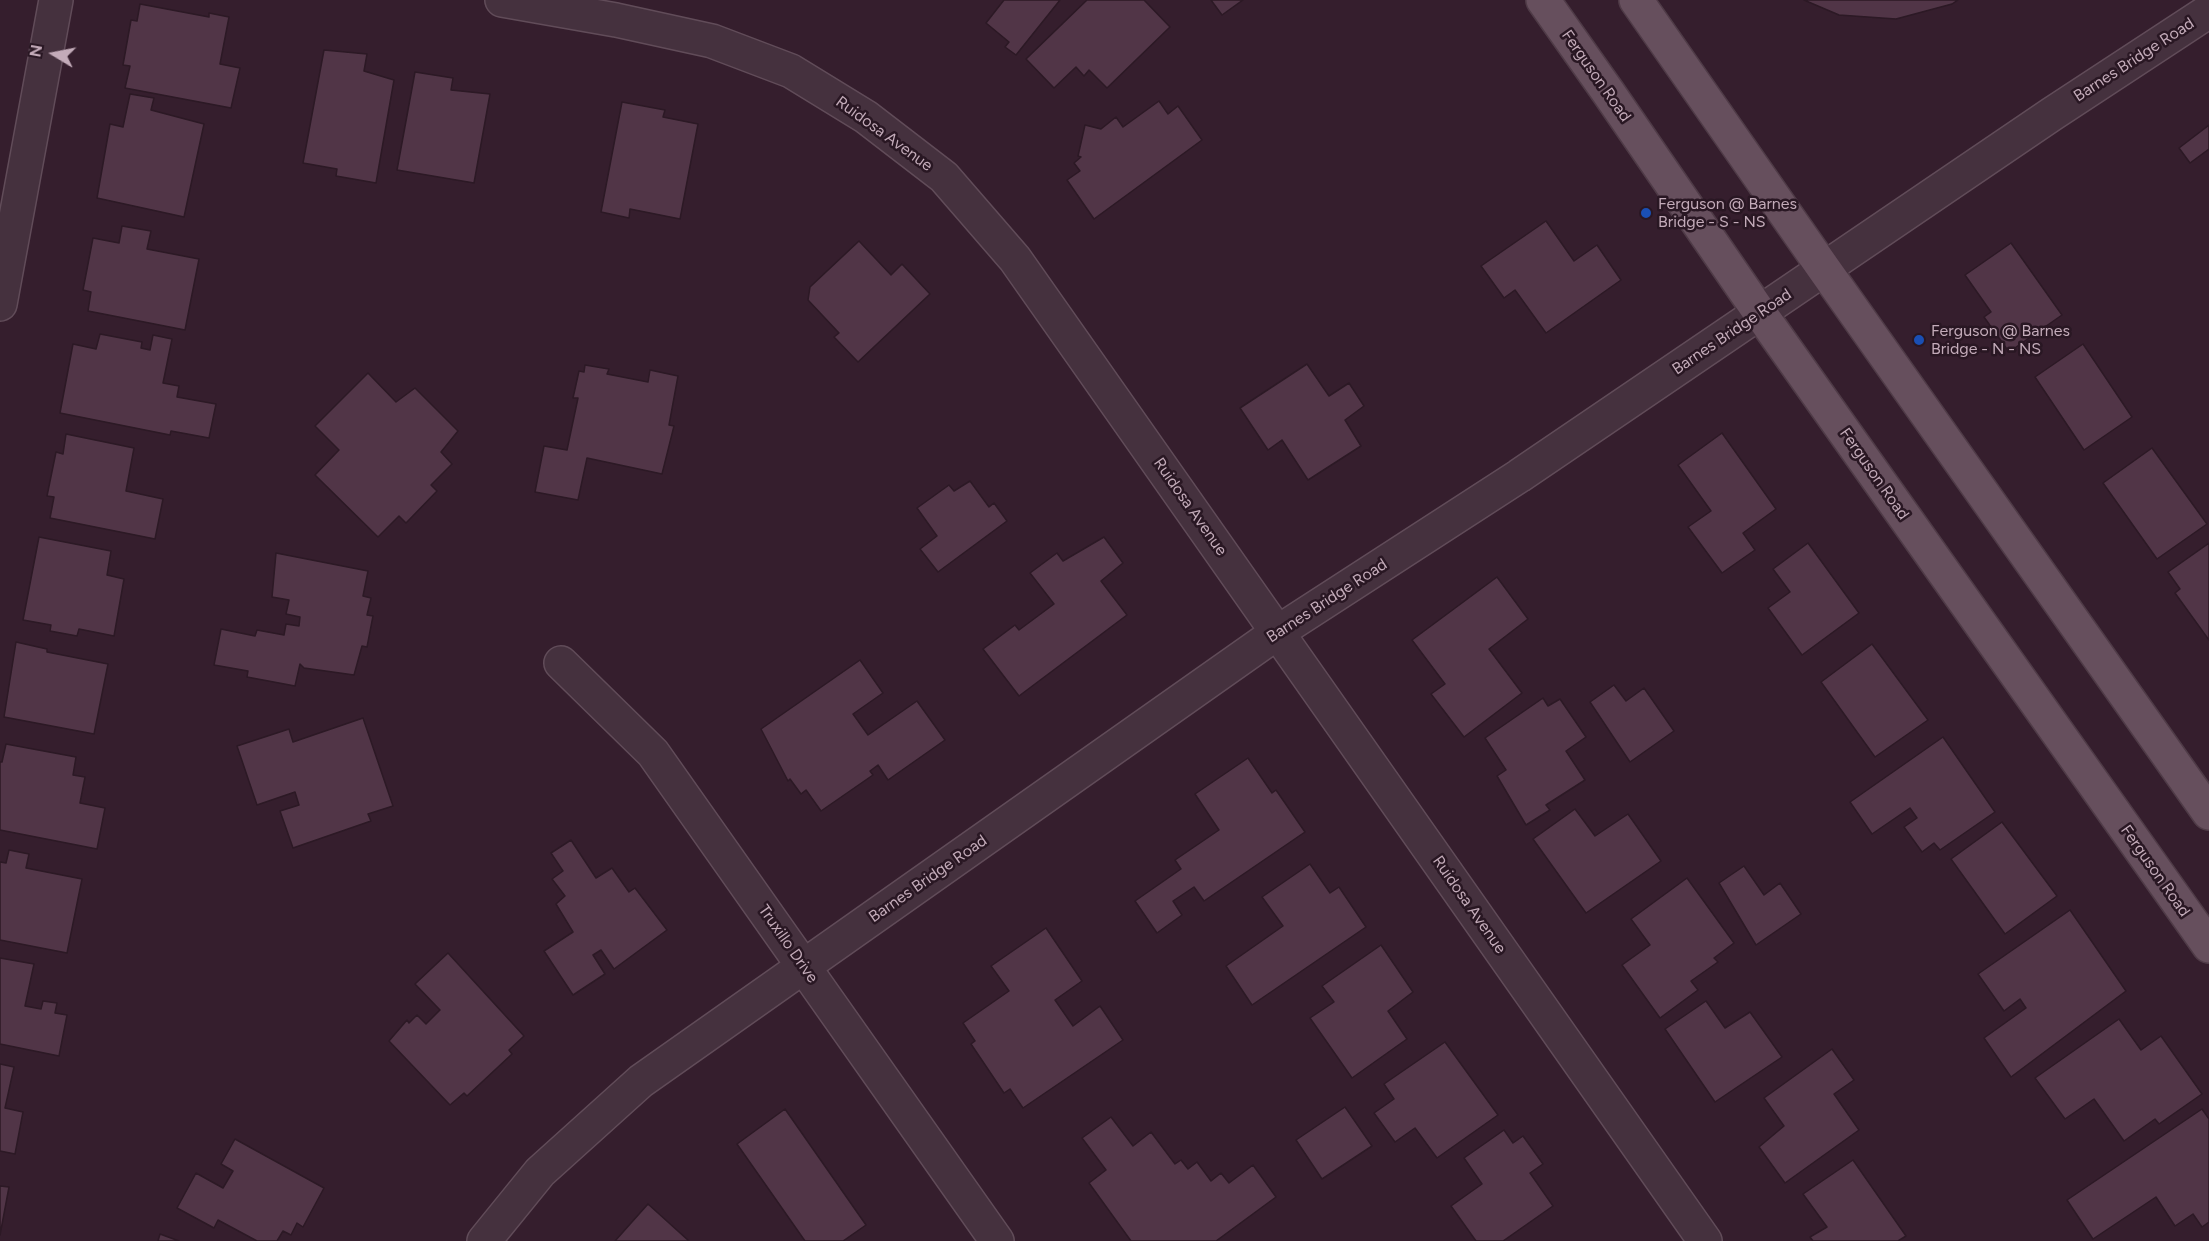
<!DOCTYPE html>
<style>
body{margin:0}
#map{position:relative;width:2209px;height:1241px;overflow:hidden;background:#351e2d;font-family:Figtree,sans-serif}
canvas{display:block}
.north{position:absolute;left:24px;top:24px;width:60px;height:60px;-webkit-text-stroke:4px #291723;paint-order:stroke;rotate:280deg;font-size:16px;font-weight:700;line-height:24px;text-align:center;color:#c3abb9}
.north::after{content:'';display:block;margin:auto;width:21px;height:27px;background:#c3abb9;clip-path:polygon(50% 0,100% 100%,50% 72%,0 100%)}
</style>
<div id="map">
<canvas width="2209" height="1241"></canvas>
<div class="north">N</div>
</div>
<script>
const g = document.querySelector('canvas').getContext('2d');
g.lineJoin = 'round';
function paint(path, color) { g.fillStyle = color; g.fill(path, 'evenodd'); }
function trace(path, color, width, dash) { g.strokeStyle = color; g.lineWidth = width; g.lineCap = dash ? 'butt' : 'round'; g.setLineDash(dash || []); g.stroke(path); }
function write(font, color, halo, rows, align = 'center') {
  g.font = font + ' Figtree,sans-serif'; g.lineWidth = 5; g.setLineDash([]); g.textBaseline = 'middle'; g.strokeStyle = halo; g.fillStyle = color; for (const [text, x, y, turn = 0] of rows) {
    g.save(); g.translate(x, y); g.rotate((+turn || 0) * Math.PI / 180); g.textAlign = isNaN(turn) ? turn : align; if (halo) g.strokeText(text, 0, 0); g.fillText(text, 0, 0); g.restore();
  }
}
const building = new Path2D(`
 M 1004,0 L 1060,0 L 1016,55 L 1005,47 L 1009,42 L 986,23 Z
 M 1087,0 L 1144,0 L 1170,27 L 1107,88 L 1089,70 L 1084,76 L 1076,67 L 1054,88 L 1026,59 Z
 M 1211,0 L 1243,0 L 1222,15 Z
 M 1804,0 L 1958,0 L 1952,4 L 1896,19 L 1839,15 Z
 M 140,4 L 209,17 L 209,13 L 229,17 L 220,64 L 240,68 L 231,108 L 125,88 L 130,66 L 123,65 L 131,20 L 137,21 Z
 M 324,50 L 367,54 L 364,71 L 394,80 L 376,183 L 336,176 L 337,169 L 303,163 Z
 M 415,72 L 453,78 L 451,90 L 490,94 L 474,183 L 397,170 Z
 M 130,94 L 154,98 L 151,110 L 204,124 L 184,217 L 97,198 L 110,124 L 123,127 Z
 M 1159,101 L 1168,114 L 1178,106 L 1202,140 L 1094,219 L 1067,180 L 1080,171 L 1074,163 L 1081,157 L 1078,156 L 1085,125 L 1101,129 L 1116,117 L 1123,127 Z
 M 622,102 L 665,110 L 663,117 L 698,124 L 680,219 L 630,209 L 629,218 L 601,212 Z
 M 2209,125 L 2209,149 L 2190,163 L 2179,148 Z
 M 1546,221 L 1574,261 L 1597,245 L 1621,280 L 1546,333 L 1515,290 L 1504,298 L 1481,266 Z
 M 122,226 L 151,231 L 147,249 L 199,259 L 185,330 L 88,311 L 91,292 L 83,290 L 93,238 L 119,243 Z
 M 859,241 L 891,275 L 902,264 L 930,294 L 858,362 L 834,337 L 839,333 L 808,300 L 810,287 Z
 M 2011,243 L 2062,315 L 2009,352 L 1984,317 L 1991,312 L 1965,275 Z
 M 100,334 L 142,342 L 141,348 L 150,350 L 153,335 L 172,339 L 163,383 L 179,386 L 177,397 L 216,404 L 209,438 L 171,431 L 170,435 L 60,413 L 73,344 L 96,349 Z
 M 2083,344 L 2132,417 L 2084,450 L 2035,377 Z
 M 1307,364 L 1329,396 L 1349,383 L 1364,406 L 1345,420 L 1361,446 L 1308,480 L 1282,440 L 1268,450 L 1240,408 Z
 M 585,365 L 609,369 L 607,374 L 648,382 L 650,370 L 678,376 L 669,425 L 674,426 L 662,474 L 587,458 L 578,500 L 535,492 L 544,446 L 567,450 L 578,398 L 573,398 L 579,371 L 584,372 Z
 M 368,373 L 396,402 L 415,388 L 458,431 L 441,452 L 452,464 L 431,485 L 437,491 L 406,523 L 399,516 L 378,537 L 315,475 L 339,450 L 315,426 Z
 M 1722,433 L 1776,509 L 1743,533 L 1755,550 L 1722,573 L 1688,527 L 1711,511 L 1678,465 Z
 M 66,434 L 134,448 L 126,491 L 163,499 L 155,539 L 50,518 L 54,497 L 47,496 L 56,452 L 63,454 Z
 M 2152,448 L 2207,524 L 2157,559 L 2103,483 Z
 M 970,481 L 989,507 L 994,503 L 1007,521 L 938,572 L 920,549 L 937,536 L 917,508 L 949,485 L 954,491 Z
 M 39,537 L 111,551 L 107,575 L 124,579 L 114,636 L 79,629 L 77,636 L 50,631 L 51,625 L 23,620 Z
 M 1104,537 L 1123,563 L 1101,581 L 1127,615 L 1019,696 L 983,649 L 1015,625 L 1019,630 L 1054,604 L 1030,573 L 1057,553 L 1063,561 Z
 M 1808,543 L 1859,613 L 1802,655 L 1768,608 L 1790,592 L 1773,569 Z
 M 2209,543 L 2209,640 L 2175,593 L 2180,589 L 2168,572 Z
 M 276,553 L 368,571 L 363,596 L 371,598 L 367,615 L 373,616 L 367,647 L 362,646 L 354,675 L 304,668 L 300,664 L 295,686 L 247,677 L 248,671 L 214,665 L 221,629 L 255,636 L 257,630 L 284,635 L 286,624 L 299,626 L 300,617 L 286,614 L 289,600 L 272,597 Z
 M 1497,577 L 1528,619 L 1489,649 L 1522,693 L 1464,737 L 1431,694 L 1445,684 L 1412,640 Z
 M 16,642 L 47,649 L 47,652 L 108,664 L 94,734 L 4,717 Z
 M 1872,644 L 1928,720 L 1875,757 L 1821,682 Z
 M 860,660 L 883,693 L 853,714 L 868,735 L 917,701 L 945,740 L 888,780 L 878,765 L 870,771 L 873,775 L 821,811 L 806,790 L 801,794 L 790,779 L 788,781 L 761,729 Z
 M 1614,685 L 1626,701 L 1644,688 L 1674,731 L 1630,762 L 1590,702 Z
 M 1543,698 L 1548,706 L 1560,699 L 1586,737 L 1566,751 L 1585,780 L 1546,805 L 1550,810 L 1526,825 L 1497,776 L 1506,770 L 1485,738 Z
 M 363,718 L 393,806 L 368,814 L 371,821 L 293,848 L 280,811 L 299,805 L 295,792 L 257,805 L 237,746 L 289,729 L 293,742 Z
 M 1943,737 L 1995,812 L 1940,850 L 1934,843 L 1922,852 L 1904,827 L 1917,818 L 1910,808 L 1872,834 L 1850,802 Z
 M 6,744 L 76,757 L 73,775 L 85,777 L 80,803 L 105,808 L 97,849 L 0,830 L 0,762 L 2,762 Z
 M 1248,758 L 1272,793 L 1276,790 L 1305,832 L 1204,901 L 1194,887 L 1173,901 L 1182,915 L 1157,933 L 1135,901 L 1181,869 L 1175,860 L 1219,830 L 1195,794 Z
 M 1575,809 L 1595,836 L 1628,814 L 1661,861 L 1586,913 L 1533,839 Z
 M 2002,822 L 2057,896 L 2005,934 L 1951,859 Z
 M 571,840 L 596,878 L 612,868 L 629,892 L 635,888 L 667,930 L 614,969 L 601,950 L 593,955 L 605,974 L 573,995 L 544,951 L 573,932 L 556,904 L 565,896 L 552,879 L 563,871 L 551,853 Z
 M 9,850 L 29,854 L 26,868 L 82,879 L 67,953 L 0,940 L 0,862 L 6,863 Z
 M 1310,864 L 1330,893 L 1339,887 L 1366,927 L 1252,1005 L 1226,966 L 1283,926 L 1262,897 Z
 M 1744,866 L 1764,895 L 1780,883 L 1801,914 L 1756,945 L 1719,883 Z
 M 1687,878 L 1734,943 L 1714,958 L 1718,962 L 1691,981 L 1698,990 L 1660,1018 L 1622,965 L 1650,945 L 1631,919 Z
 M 2070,910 L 2126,991 L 2011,1077 L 1984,1038 L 2026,1008 L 2020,999 L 2004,1011 L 1978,974 Z
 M 1046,928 L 1082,981 L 1055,1000 L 1073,1026 L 1100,1006 L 1123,1040 L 1023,1108 L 1010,1089 L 1004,1093 L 971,1044 L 975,1041 L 963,1023 L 1009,991 L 991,966 Z
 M 1381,945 L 1413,992 L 1388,1011 L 1407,1039 L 1352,1078 L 1310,1018 L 1334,1002 L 1322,986 Z
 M 448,953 L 524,1036 L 509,1050 L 512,1054 L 467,1096 L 464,1093 L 450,1105 L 389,1041 L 407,1020 L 409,1023 L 417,1015 L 426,1024 L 440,1010 L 415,984 Z
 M 0,958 L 34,964 L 25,1006 L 41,1009 L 43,1001 L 57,1003 L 55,1013 L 67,1015 L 59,1056 L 0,1044 Z
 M 1706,1001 L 1725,1028 L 1750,1012 L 1782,1057 L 1715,1102 L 1665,1029 Z
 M 2119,1019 L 2141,1050 L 2161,1036 L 2202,1094 L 2159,1124 L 2155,1119 L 2124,1141 L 2094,1099 L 2065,1119 L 2035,1078 Z
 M 1445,1042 L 1498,1115 L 1437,1158 L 1415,1128 L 1395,1142 L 1374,1113 L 1394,1099 L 1384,1084 Z
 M 1832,1049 L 1854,1080 L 1834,1094 L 1859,1130 L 1785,1183 L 1759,1147 L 1784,1126 L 1764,1098 Z
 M 0,1064 L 14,1067 L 5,1108 L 23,1112 L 15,1154 L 0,1151 Z
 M 1345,1107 L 1372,1146 L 1322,1179 L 1296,1140 Z
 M 785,1109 L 866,1225 L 843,1241 L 805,1241 L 737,1144 Z
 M 2202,1109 L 2209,1119 L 2209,1222 L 2202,1227 L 2193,1214 L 2175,1226 L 2156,1197 L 2093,1239 L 2067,1200 Z
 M 1111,1117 L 1133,1146 L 1151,1132 L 1175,1164 L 1181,1160 L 1188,1169 L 1197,1162 L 1211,1181 L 1221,1173 L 1229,1183 L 1253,1165 L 1276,1197 L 1216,1241 L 1131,1241 L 1089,1183 L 1106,1170 L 1082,1138 Z
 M 1504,1130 L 1513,1143 L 1523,1136 L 1543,1164 L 1530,1173 L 1553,1206 L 1503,1241 L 1476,1241 L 1451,1206 L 1482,1184 L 1464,1158 Z
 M 235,1139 L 324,1188 L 303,1227 L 297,1223 L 291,1235 L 283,1231 L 277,1241 L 257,1241 L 218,1220 L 214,1228 L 177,1208 L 196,1173 L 223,1188 L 233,1171 L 221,1164 Z
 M 1853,1160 L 1906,1236 L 1898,1241 L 1813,1241 L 1810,1237 L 1827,1227 L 1803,1194 Z
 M 0,1186 L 9,1187 L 0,1235 Z
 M 648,1204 L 689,1241 L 615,1241 Z
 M 160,1234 L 179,1241 L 158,1241 Z`);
paint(building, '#513547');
trace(building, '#2c1925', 1.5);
const minor = new Path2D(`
 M 502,0 L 616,20 L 712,41 L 791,71 L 866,117 L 944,177 L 1015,259 L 1705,1241
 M 0,304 L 56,0
 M 561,663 L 653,753 L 997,1241
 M 484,1241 L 540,1172 L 641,1081 L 1278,632 L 1519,476 L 2052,114 L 2209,11`);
const major = new Path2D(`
 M 1543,0 L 1608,92 L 1760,313 L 2209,946
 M 1636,0 L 1824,269 L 2209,813`);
trace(minor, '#614c59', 36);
trace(major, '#4f3b47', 36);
trace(minor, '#45313e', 33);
trace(major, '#664f5d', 33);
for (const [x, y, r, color] of [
 [1646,213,6,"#1a4fb4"],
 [1919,340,6,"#1a4fb4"]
]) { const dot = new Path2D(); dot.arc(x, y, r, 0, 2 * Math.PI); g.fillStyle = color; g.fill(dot); trace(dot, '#291723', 2); }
write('16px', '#c3abb9', '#291723', [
 ["Barnes Bridge Road",2134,60,-33],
 ["Ferguson Road",1596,76,55],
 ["Ruidosa Avenue",884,134,36],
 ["Barnes Bridge Road",1732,332,-34],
 ["Ferguson Road",1874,474,55],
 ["Ruidosa Avenue",1190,507,55],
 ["Barnes Bridge Road",1327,601,-33],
 ["Ferguson Road",2155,871,55],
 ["Barnes Bridge Road",928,879,-35],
 ["Ruidosa Avenue",1469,905,55],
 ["Truxillo Drive",788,944,55]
]);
write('16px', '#c3abb9', '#291723', [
 ["Ferguson @ Barnes",1658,204],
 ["Bridge - S - NS",1658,222],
 ["Ferguson @ Barnes",1931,331],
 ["Bridge - N - NS",1931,349]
], 'left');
</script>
